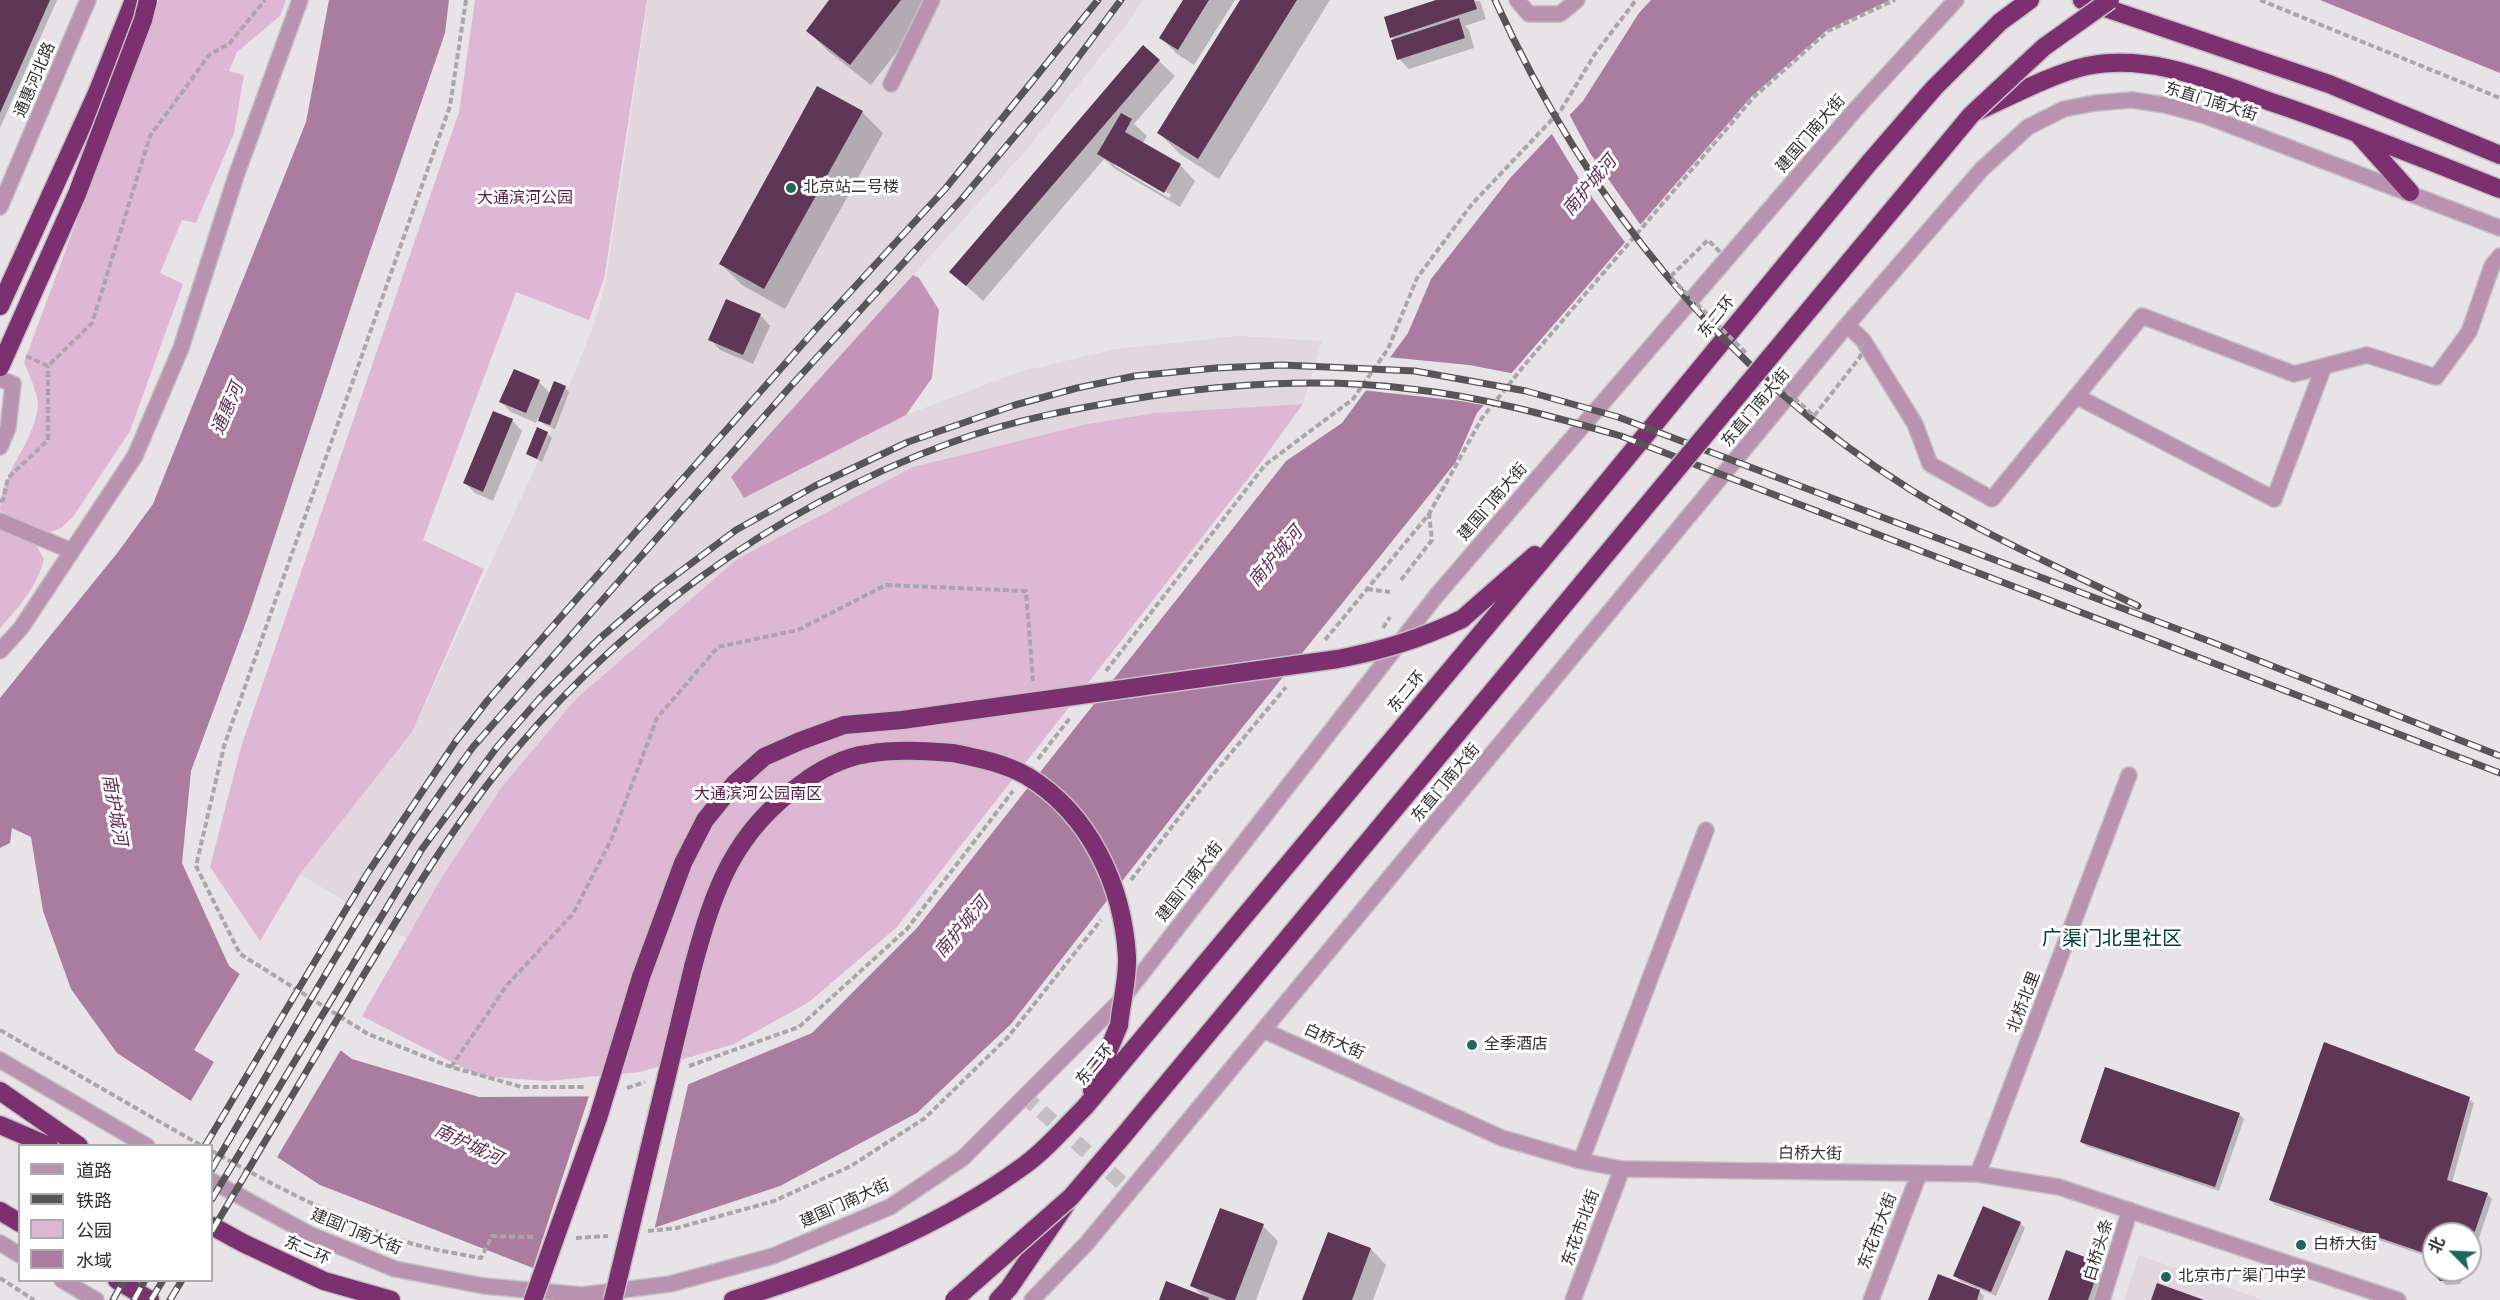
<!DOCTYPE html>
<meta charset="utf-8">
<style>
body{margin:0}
#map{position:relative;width:2500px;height:1300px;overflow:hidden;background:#e8e3e7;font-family:"Fira Sans","Noto Sans SC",sans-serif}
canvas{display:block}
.legend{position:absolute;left:18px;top:1144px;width:195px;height:138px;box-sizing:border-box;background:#fff;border:2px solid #adacad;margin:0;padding:8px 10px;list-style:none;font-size:18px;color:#323032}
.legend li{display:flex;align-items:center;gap:12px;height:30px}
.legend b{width:30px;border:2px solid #adacad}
.north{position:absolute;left:2422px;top:1222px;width:60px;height:60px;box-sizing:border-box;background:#fff;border:2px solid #adacad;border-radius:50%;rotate:294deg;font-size:16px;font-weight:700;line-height:24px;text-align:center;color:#323032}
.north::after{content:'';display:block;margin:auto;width:21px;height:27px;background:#1d675f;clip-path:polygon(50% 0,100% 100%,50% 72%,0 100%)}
</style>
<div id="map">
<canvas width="2500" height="1300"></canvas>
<ul class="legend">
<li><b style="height:8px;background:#b992af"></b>道路</li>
<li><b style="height:8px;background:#575557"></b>铁路</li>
<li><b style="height:16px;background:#deb7d4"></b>公园</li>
<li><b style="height:16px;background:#aa7c9f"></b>水域</li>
</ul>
<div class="north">北</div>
</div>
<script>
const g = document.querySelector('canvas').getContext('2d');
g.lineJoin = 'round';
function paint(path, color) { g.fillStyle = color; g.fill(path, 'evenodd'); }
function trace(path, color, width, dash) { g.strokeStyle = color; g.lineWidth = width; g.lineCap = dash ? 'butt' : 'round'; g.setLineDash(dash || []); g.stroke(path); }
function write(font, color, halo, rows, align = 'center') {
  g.font = font + ' "Fira Sans","Noto Sans SC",sans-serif'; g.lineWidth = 6; g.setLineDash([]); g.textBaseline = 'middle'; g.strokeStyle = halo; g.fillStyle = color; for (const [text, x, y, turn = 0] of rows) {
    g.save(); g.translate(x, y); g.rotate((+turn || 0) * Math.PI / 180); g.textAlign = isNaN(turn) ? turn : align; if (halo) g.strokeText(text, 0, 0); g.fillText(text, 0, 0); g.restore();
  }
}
paint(new Path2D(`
 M 648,0 L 1143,0 L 1129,21 L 1028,148 L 874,318 L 744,498 L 906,415 L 1019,372 L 1115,349 L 1239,336 L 1322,341 L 1303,404 L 1155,413 L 1087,424 L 913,467 L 737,559 L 501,788 L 443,875 L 407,939 L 300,874 L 412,732 L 544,449 L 594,324 L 606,281 Z
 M 2139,1255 L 2263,1300 L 2124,1300 Z`), '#e2d6df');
paint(new Path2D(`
 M 159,0 L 286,0 L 280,16 L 237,52 L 229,71 L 244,75 L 234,133 L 196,223 L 182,220 L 160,273 L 183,284 L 130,431 L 73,517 L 61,528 L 48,533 L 0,511 C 0,473 34,444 38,406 C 39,396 28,372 24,362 Z
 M 475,0 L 647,0 L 604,279 L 589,320 L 516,292 L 423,540 L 484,569 L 412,732 L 300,874 L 260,941 L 210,867 L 241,747 L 459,112 Z
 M 1303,404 L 1261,462 L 897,927 L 809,1002 L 734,1044 L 640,1072 L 547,1081 L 479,1076 L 362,1016 L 443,875 L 501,788 L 575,700 L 737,559 L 913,467 L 1087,424 L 1155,413 Z
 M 0,529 L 36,545 L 44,559 C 37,587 19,607 0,628 Z`), '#deb7d4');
paint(new Path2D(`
 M 913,275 L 919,278 L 939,310 L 932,378 L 906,415 L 744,498 L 731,477 Z`), '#c394b7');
paint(new Path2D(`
 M 329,0 L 449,0 L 445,33 L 360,280 L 249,614 L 191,771 L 182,863 L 229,966 L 352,1059 L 479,1097 L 660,1096 L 812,1033 L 917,928 L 1286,461 L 1342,423 L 1408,333 L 1431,279 L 1511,177 L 1583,101 L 1639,13 L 1651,0 L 1890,0 L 1827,30 L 1751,97 L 1477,413 L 1455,463 L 1221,754 L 1011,1024 L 917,1113 L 780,1186 L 533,1268 L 320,1185 L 117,1053 L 71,989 L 43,911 L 31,837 L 12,828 L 10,843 L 0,848 L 0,698 L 118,552 L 153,504 L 306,122 Z
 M 2320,0 L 2500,0 L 2500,73 Z`), '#aa7c9f');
paint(new Path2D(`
 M 1568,112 L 1590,153 L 1642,227 L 1627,245 L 1583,185 L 1550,131 Z
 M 1387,357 L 1469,365 L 1516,374 L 1488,406 L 1461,401 L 1362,390 Z
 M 241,972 L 342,1048 L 276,1159 L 189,1104 L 214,1062 L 194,1050 Z
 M 689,1081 L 654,1231 L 532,1271 L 590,1093 L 659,1093 Z`), '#e8e3e7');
paint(new Path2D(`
 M 0,0 L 57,0 L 0,128 Z
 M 831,0 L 937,0 L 871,85 L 828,51 L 808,31 Z
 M 1185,0 L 1235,0 L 1194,65 L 1177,54 L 1161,38 Z
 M 1242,0 L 1330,0 L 1219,179 L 1180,154 L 1159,133 Z
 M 1440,0 L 1480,1 L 1486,19 L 1465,26 L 1469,30 L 1474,48 L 1409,69 L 1399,59 L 1395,40 L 1392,37 Z
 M 1159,61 L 1175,76 L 1134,124 L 1147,136 L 1142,144 L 1180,165 L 1195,181 L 1180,207 L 1115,169 L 1104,159 L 983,301 L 951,272 ZM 1115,163 L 1171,195 L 1169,198 L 1115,166 Z
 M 862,112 L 883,133 L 785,309 L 742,285 L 721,264 Z
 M 760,315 L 770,326 L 753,364 L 720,350 L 710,339 Z
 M 539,382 L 551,394 L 565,387 L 569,392 L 555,429 L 545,425 L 538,418 L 536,423 L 511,412 L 501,402 Z
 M 512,420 L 522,431 L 493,501 L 475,493 L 465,483 Z
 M 547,433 L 552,438 L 542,462 L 528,454 Z
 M 2469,1099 L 2474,1103 L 2452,1183 L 2487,1194 L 2492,1199 L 2470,1265 L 2470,1234 L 2434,1234 L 2434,1270 L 2468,1270 L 2460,1284 L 2446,1285 L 2432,1271 L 2426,1256 L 2275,1205 L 2270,1200 Z
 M 2239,1114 L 2244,1119 L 2219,1191 L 2086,1146 L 2081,1142 Z
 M 2020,1223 L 2025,1228 L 1996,1296 L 1960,1281 L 1955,1276 Z
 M 1263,1226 L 1278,1241 L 1256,1300 L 1160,1300 L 1204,1297 L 1192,1286 Z
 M 1329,1233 L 1371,1249 L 1386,1265 L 1373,1300 L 1304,1300 Z
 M 2067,1252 L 2101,1265 L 2105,1269 L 2094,1300 L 2049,1300 Z
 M 1975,1287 L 1984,1296 L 1983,1300 L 1929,1300 L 1974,1290 Z`), '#0003');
paint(new Path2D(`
 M 0,0 L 50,0 L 0,113 Z
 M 829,0 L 901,0 L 850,65 L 806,31 Z
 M 1183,0 L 1209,0 L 1178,50 L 1159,38 Z
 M 1240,0 L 1297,0 L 1198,159 L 1157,133 Z
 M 1436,0 L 1474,0 L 1477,9 L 1390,38 L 1384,17 Z
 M 1459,18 L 1465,38 L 1397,60 L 1391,40 Z
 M 1143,45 L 1160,60 L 966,286 L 949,272 Z
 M 817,86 L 863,111 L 764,289 L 719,264 Z
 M 1121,113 L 1132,119 L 1125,132 L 1181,164 L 1164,193 L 1097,154 Z
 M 726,299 L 761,314 L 743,355 L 708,340 Z
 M 514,369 L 540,380 L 526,413 L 499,402 Z
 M 554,381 L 566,386 L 550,425 L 538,421 Z
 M 493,411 L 513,419 L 483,492 L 463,483 Z
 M 537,427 L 548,432 L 537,459 L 526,454 Z
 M 2324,1042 L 2470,1097 L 2447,1180 L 2488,1193 L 2470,1246 L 2470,1234 L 2434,1234 L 2434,1270 L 2461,1270 L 2455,1280 L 2440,1281 L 2431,1272 L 2424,1253 L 2269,1200 Z
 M 2105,1067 L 2240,1113 L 2215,1187 L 2080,1142 Z
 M 1983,1206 L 2021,1222 L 1991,1292 L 1953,1276 Z
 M 1220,1208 L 1264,1224 L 1235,1300 L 1227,1300 L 1190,1286 Z
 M 1328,1232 L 1371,1248 L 1352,1300 L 1302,1300 Z
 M 2066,1250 L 2101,1263 L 2088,1300 L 2048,1300 Z
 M 1938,1274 L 1980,1290 L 1977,1300 L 1928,1300 Z
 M 1166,1281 L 1209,1298 L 1208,1300 L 1159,1300 Z
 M 2157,1283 L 2204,1300 L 2151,1300 Z`), '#5e3656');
trace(new Path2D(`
 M 1024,1096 L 1131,1191`), '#c4bfc3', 15, [15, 8]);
const minor = new Path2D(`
 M 1517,0 L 1529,14 L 1560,14 L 1577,0
 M 891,84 L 932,0
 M 0,207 L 88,0
 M 1847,325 L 1863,340 L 1915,424 L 1930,464 L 1992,499 L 2142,316 L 2294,374 L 2367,355 L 2436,377 L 2469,332 L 2492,266 L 2500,256
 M 0,379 L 13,384 L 8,428 L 0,447
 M 2076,396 L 2274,499 L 2324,366
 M 0,521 L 72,551
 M 0,651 L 21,628 L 135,456 L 181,348 L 236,176 L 300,0
 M 1265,1031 L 1502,1138 L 1581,1161 L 1622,1169 L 1978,1174 L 2059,1187 L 2398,1300
 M 0,1060 L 147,1146
 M 1581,1161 L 1706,830
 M 1978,1174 L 2129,775
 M 212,1181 L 309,1234 L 395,1269 L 484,1286 L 582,1295 L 670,1284 L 773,1256 L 890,1207 L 963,1158 L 1122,999 L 1436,596 L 1855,110 L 1956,0
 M 0,1243 L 20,1255
 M 62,1280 L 96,1300
 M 1032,1300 L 1087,1243 L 1847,325 L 1982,169 L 2028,127 L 2064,109 L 2095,103 L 2132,100 L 2165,105 L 2206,116 L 2500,228
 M 1573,1300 L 1622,1169
 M 1871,1300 L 1919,1174
 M 2102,1300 L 2130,1210`);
const highway = new Path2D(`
 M 2082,0 L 2329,84 L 2500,155
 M 1978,111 C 2009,97 2054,73 2087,66 C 2150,53 2212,81 2271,102 C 2349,128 2424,159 2500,189
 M 2358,134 L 2410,192
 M 0,306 L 97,93 L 134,0
 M 1462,619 L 1535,555
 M 693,967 C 714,889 733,833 801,784 C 819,770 844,757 867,754 C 896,749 924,751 953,753
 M 641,977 L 683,863 L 705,820 L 735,783 L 764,757 L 800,741 L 844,725 L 902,720 L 959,712
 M 1092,1090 L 1119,1025
 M 0,1091 L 79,1146
 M 0,1125 L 49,1146
 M 0,1211 L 20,1223
 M 212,1226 L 243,1243 L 324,1281 L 391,1300
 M 117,1280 L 150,1300
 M 733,1300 C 832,1270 938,1228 1022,1167 C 1045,1151 1065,1127 1085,1107 L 1579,516 L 1869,163 L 1934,88 L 2000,22 L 2030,0
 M 998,1300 L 1009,1288 L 1065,1206`);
trace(minor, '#c4bfc3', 18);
trace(highway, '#c4bfc3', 21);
trace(new Path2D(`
 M 466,0 L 450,106 L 224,746 L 196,866 L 240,954 L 368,1034 L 451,1067 L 522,1087 L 586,1087
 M 2260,0 L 2500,98
 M 26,356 L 48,366 L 92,323 L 150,136 L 210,54 L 229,44 L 265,0
 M 0,501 L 3,500 L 8,478 L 48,440 L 48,366
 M 1401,580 L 1432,540 L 1429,514
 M 1367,589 L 1390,592
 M 1383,628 L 1390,617
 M 1325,640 L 1429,514 L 1482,418 L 1527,362 L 1754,97 L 1828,31 L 1895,0
 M 1106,671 L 1265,465 L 1353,399 L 1388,349 L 1417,278 L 1472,204 L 1561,110 L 1595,54 L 1636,0
 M 1038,759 L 1070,718
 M 1131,880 L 1201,789 L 1286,687
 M 0,1030 L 202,1146
 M 689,1066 L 799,1027 L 907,929 L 1013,791
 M 451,1067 L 507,985 L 573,914 L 611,840 L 657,718 L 718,647 L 798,630 L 886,585 L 1026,591 L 1033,681
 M 627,1088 L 645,1082
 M 212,1151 C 276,1187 342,1221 413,1244 C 435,1250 459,1254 481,1258 L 492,1236 L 536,1237
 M 648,1231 L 677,1228 L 774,1201 L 851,1166 L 925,1118 L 1008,1037 L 1101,920
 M 576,1238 L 608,1236
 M 0,1278 L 34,1300`), '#a9a5a9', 4, [6, 3]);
trace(minor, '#b992af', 15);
trace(highway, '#7d3070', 18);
const rail = new Path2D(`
 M 1495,0 C 1585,198 1725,374 1911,490 C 1983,534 2062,569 2138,606
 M 205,1146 L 367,874 L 456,741 L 488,700 L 610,561 L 815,330 L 945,189 L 1098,0
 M 212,1169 C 296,1027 375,880 473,747 L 790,387 L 961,200 L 1056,87 L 1121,0
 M 212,1199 L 422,849 L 497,747 L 540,698 L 599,639 L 657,589 L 736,530 L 815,486 L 908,442 L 1015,405 L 1077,388 L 1135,376 L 1216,368 L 1282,365 L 1415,371 L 1526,391 L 1618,417 L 2214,643 L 2500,756
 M 212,1231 C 259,1151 307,1071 354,991 C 397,919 440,846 491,780 C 609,629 770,509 950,443 C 1014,419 1083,407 1151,396 C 1237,383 1324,378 1411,389 C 1483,397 1551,416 1621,436 L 2500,773
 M 113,1300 L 124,1280
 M 134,1300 L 145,1280
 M 151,1300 L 163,1280
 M 170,1300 L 182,1280`);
trace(rail, '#575557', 7);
trace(rail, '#fff', 4.5, [14]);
const highwayBridge = new Path2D(`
 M 0,367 L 77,194 L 143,20 L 148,0
 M 959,712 L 1338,659 C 1384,650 1420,639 1462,619
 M 953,753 C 978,758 1004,763 1027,776 C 1090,814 1123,886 1127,957 C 1128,979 1121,1004 1119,1025
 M 533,1300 L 598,1118 L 641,977
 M 613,1300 L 693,967
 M 954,1300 L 1071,1197 L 1124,1135 L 1971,115 L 2044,47 L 2110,0`);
trace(highwayBridge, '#c4bfc3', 21, []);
trace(new Path2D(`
 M 1720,252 L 1708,240 L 1670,277 L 1747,354
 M 1774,380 L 1814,416 L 1860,357 L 1863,340`), '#a9a5a9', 4, [6, 3]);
trace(highwayBridge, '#7d3070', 18);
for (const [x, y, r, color] of [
 [791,188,6,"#1d675f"],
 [1472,1045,6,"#1d675f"],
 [2301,1245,6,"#1d675f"],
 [2166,1277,6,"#1d675f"]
]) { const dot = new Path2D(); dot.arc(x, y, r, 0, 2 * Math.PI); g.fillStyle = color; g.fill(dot); trace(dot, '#fff', 2); }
write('16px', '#323032', '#fff', [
 ["通惠河北路",35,80,-67],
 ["东直门南大街",2211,102,17],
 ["建国门南大街",1811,134,-49],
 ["东二环",1717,317,-51],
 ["东直门南大街",1756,408,-50],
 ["建国门南大街",1493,502,-49],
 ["东二环",1407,692,-50],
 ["东直门南大街",1446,783,-50],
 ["建国门南大街",1190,882,-52],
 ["北桥北里",2024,1002,-69],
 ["白桥大街",1334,1042,24],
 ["东二环",1095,1065,-50],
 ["白桥大街",1810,1154,1],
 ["建国门南大街",845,1204,-24],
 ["东花市北街",1581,1228,-70],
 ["东花市大街",1878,1231,-69],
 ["建国门南大街",356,1232,22],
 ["白桥头条",2099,1250,-73],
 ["东二环",307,1251,24]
]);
write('16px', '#323032', '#fff', [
 ["北京站二号楼",803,188],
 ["全季酒店",1484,1045],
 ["白桥大街",2313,1245],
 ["北京市广渠门中学",2178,1277]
], 'left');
write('16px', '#551c4b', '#fff', [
 ["大通滨河公园",525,199],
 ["大通滨河公园南区",758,795]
]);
write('italic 18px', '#652c5a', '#fff', [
 ["南护城河",1590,186,-50],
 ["通惠河",228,409,-67],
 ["南护城河",1276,557,-50],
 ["南护城河",114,810,80],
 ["南护城河",962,928,-50],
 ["南护城河",468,1145,25]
]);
write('20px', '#00403a', '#fff', [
 ["广渠门北里社区",2112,939]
]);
</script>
